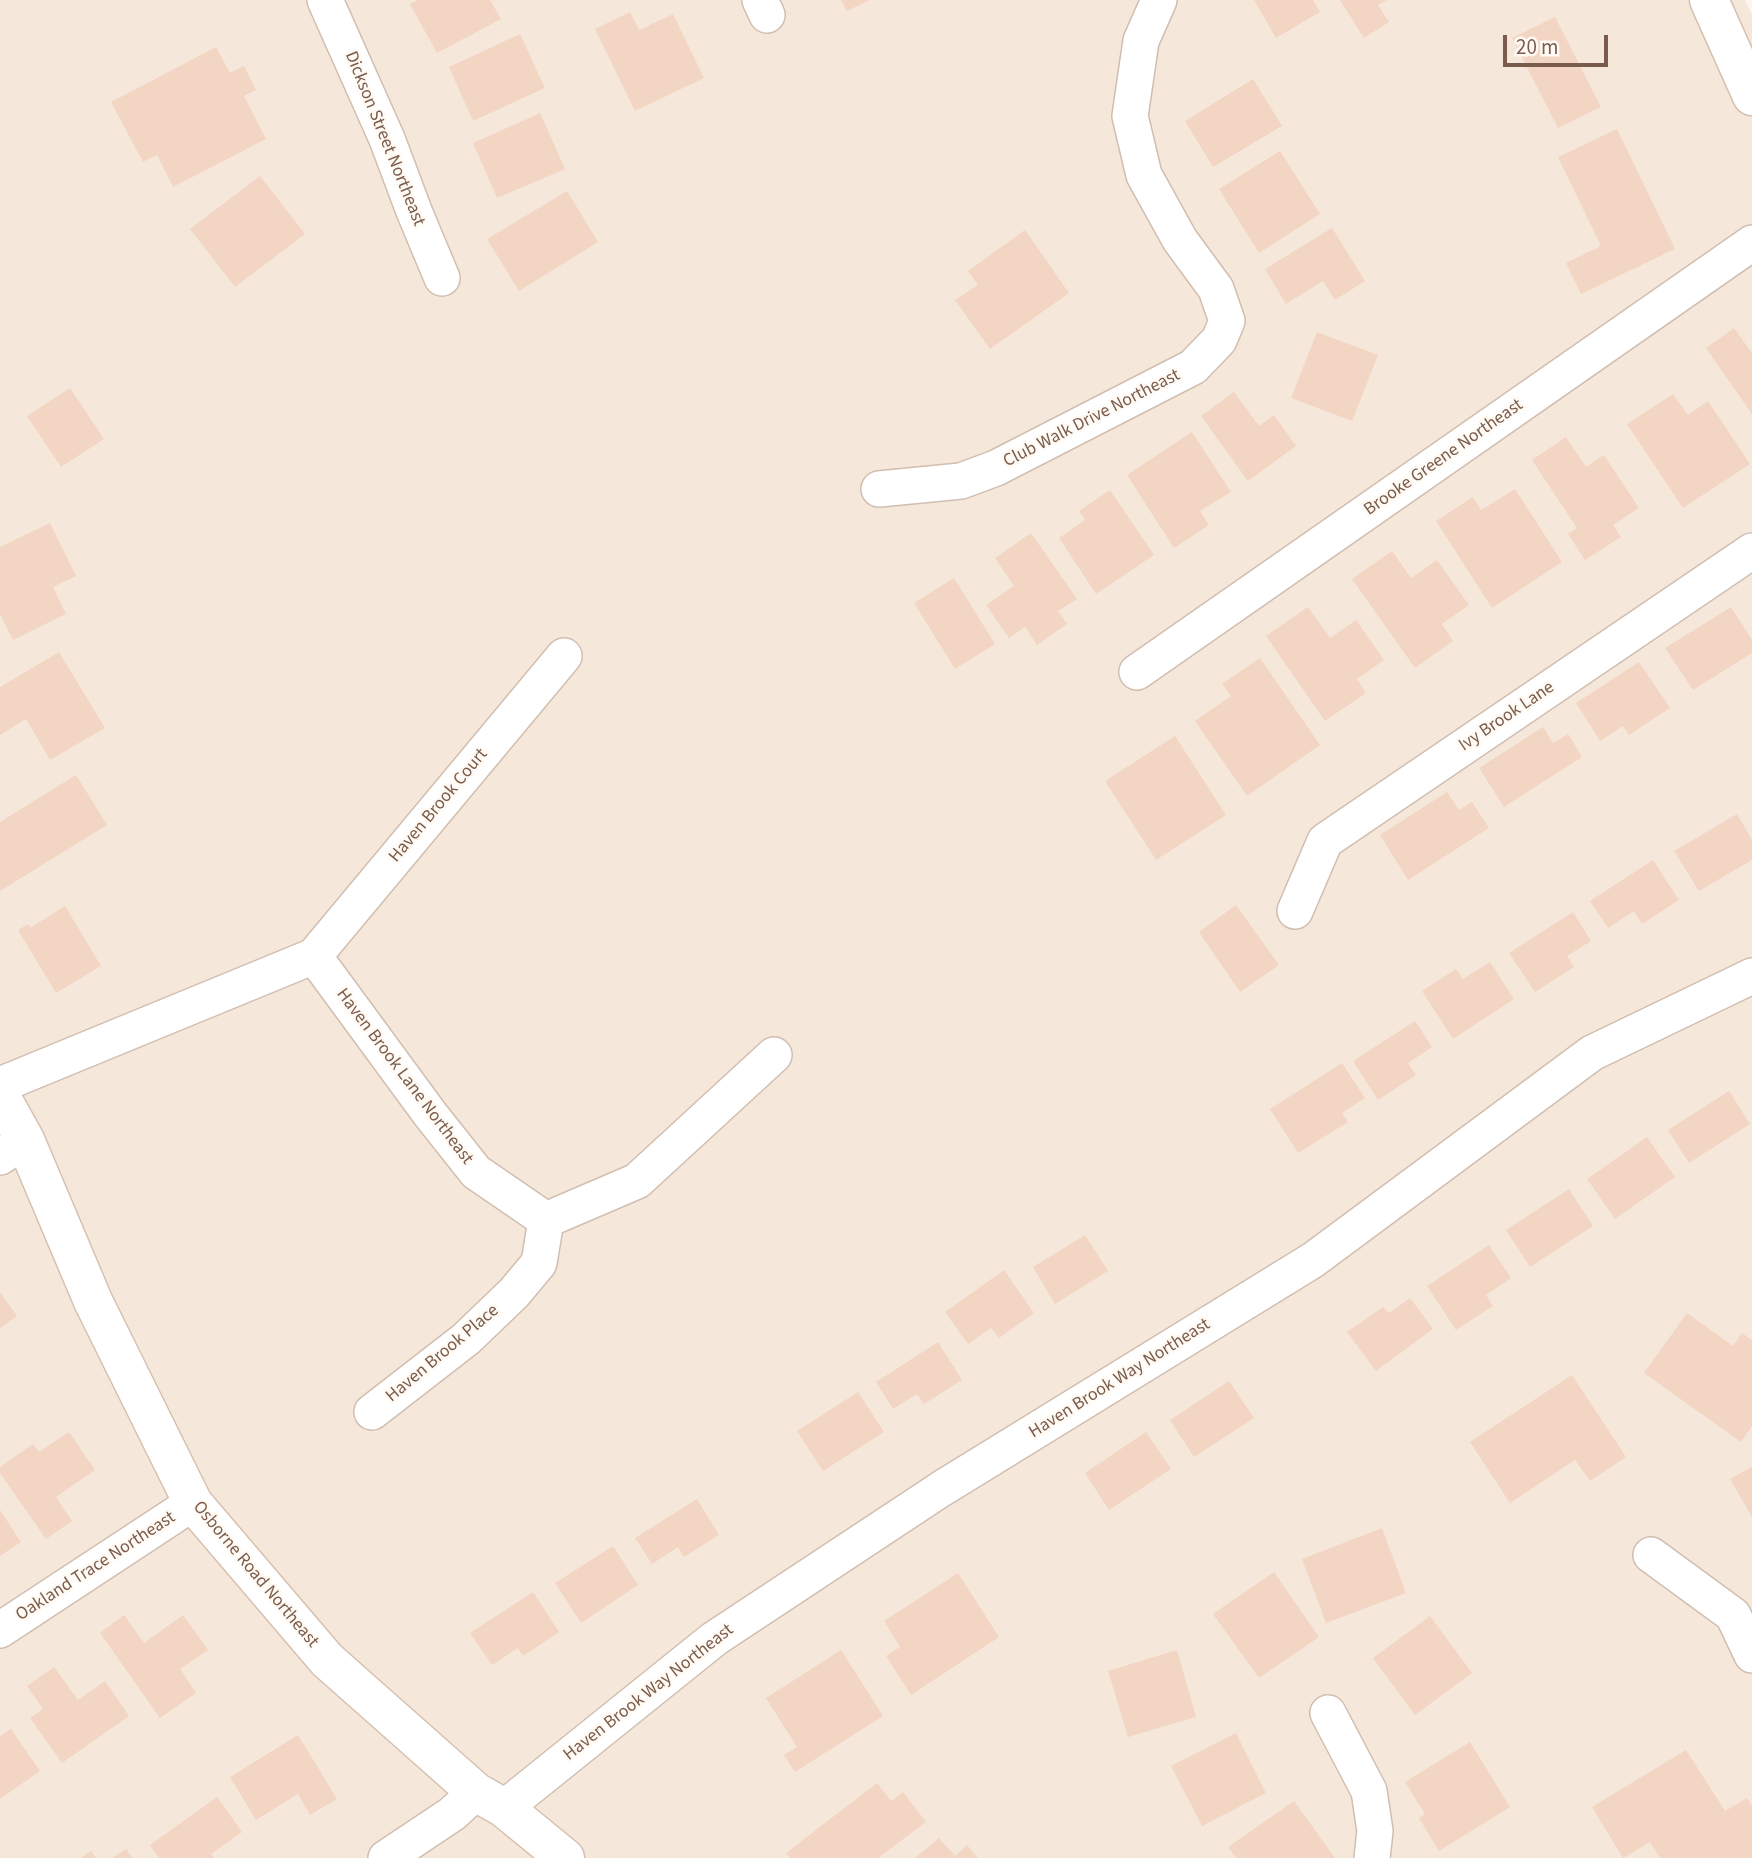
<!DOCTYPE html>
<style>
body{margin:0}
#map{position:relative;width:1752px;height:1858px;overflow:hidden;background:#fdf6ec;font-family:"Source Sans 3",sans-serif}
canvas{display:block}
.scale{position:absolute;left:1503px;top:35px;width:105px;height:32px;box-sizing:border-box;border:4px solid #7a5c4d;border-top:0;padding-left:9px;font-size:21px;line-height:24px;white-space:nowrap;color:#7a5c4d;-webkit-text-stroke:5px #fffaf3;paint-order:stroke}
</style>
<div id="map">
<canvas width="1752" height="1858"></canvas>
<div class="scale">20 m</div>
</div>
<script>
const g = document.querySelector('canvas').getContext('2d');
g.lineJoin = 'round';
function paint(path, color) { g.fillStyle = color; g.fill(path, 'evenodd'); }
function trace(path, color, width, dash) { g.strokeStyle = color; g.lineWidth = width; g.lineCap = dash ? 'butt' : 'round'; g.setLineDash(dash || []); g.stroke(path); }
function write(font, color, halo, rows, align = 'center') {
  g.font = font + ' "Source Sans 3",sans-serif'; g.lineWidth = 5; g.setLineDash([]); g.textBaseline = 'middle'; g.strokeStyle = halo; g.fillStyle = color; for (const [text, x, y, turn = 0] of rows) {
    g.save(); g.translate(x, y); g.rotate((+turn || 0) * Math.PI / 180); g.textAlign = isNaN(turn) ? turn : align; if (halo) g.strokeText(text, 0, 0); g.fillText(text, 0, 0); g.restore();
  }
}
paint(new Path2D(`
 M 0,0 L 1745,0 L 1752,15 L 1752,1858 L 0,1858 Z`), '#f5e8da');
paint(new Path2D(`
 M 418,0 L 490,0 L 501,19 L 437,53 L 410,4 Z
 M 841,0 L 870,0 L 847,11 Z
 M 1254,0 L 1313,0 L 1320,12 L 1276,38 Z
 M 1340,0 L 1387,0 L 1378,5 L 1389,22 L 1364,38 Z
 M 630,12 L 639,30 L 673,14 L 704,78 L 635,111 L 595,29 Z
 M 1555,17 L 1601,107 L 1558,128 L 1512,38 Z
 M 520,34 L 545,88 L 473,121 L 449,67 Z
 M 216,47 L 230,73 L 244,66 L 256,90 L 244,96 L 266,139 L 173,187 L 157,155 L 143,162 L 111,102 Z
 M 1253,79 L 1282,126 L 1213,167 L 1185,121 Z
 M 540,113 L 565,169 L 497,198 L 473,143 Z
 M 1617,129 L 1675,249 L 1581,294 L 1566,263 L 1601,246 L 1558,157 Z
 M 1280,151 L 1320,214 L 1259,253 L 1219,189 Z
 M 260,176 L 305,234 L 235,287 L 190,229 Z
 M 567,191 L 598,242 L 519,291 L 487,239 Z
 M 1332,228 L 1365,281 L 1335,300 L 1323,281 L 1286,304 L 1265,269 Z
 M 1025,230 L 1069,293 L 990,349 L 955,300 L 978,285 L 968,271 Z
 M 1734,328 L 1752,353 L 1752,414 L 1706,348 Z
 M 1317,332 L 1378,355 L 1352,421 L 1291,398 Z
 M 70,388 L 104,439 L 61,467 L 27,416 Z
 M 1234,392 L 1259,426 L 1274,415 L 1296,446 L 1248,481 L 1201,416 Z
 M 1673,394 L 1688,415 L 1708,401 L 1750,464 L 1683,508 L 1627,424 Z
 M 1192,432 L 1231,492 L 1200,511 L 1209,525 L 1174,548 L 1127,475 Z
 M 1566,437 L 1586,467 L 1604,455 L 1639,508 L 1613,525 L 1621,537 L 1585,560 L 1568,534 L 1577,528 L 1532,460 Z
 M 1515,489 L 1562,562 L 1492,608 L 1436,521 L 1473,497 L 1481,510 Z
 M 1110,490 L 1154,555 L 1096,594 L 1059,538 L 1085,520 L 1079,511 Z
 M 50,523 L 76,576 L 53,587 L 66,614 L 13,640 L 0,614 L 0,547 Z
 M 1031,533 L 1077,599 L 1058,611 L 1067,624 L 1037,645 L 1025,627 L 1009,638 L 986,605 L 1014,586 L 995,558 Z
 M 1392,551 L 1411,578 L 1437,560 L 1469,605 L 1442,624 L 1453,641 L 1415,668 L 1352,579 Z
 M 954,578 L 995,644 L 955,669 L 914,603 Z
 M 1308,607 L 1330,638 L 1356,620 L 1384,660 L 1357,679 L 1366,693 L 1325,721 L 1266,636 Z
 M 1731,607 L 1752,640 L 1752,653 L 1693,690 L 1665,648 Z
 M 59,652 L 105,728 L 50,760 L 26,719 L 0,735 L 0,687 Z
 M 1260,658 L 1320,745 L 1247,796 L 1195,721 L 1231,696 L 1222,684 Z
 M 1639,662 L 1670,708 L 1629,735 L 1623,726 L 1600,741 L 1576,703 Z
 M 1543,727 L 1553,743 L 1568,734 L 1582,757 L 1504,807 L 1479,768 Z
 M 1175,736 L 1226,815 L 1156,860 L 1105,781 Z
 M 76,775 L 107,825 L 0,891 L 0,822 Z
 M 1447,792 L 1459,810 L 1472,802 L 1489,828 L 1408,880 L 1380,835 Z
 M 1737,814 L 1752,840 L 1752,860 L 1699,891 L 1674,851 Z
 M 1653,860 L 1679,900 L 1642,924 L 1634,911 L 1608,928 L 1590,901 Z
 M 1236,905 L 1279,965 L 1240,992 L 1199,932 Z
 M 65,906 L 101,966 L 56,993 L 18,930 L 28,924 L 30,928 Z
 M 1573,912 L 1591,941 L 1567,956 L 1574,967 L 1535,992 L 1509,953 Z
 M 1490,962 L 1514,999 L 1453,1039 L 1422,991 L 1456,969 L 1463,979 Z
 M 1415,1021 L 1432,1047 L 1408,1063 L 1416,1075 L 1378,1100 L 1353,1061 Z
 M 1342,1063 L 1365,1098 L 1342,1113 L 1348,1122 L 1298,1153 L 1270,1109 Z
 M 1729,1091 L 1750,1124 L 1689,1163 L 1668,1130 Z
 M 1647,1137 L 1675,1177 L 1615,1219 L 1587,1179 Z
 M 1569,1189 L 1593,1226 L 1530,1267 L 1506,1230 Z
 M 1085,1235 L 1108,1271 L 1055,1304 L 1033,1267 Z
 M 1489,1245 L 1511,1278 L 1486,1295 L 1493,1306 L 1456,1330 L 1427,1286 Z
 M 1004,1270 L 1034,1313 L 999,1338 L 991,1328 L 968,1344 L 945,1312 Z
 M 0,1292 L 17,1316 L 0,1328 Z
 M 1410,1298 L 1433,1329 L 1376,1371 L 1347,1332 L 1383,1307 L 1389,1313 Z
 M 1687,1313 L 1733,1346 L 1742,1333 L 1752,1340 L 1752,1426 L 1741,1442 L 1644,1373 Z
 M 938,1342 L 962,1380 L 924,1404 L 917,1394 L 893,1409 L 876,1382 Z
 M 1572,1375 L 1626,1457 L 1590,1481 L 1575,1460 L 1510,1503 L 1470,1442 Z
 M 1229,1381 L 1254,1418 L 1194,1457 L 1170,1420 Z
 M 858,1392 L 884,1432 L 823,1471 L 797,1431 Z
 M 69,1432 L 95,1470 L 56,1497 L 72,1521 L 46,1539 L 0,1473 L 0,1467 L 33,1444 L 39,1452 Z
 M 1146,1432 L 1171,1469 L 1109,1510 L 1085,1473 Z
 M 1752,1467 L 1752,1517 L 1730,1479 Z
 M 697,1499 L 719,1535 L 684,1557 L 678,1547 L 652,1564 L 635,1538 Z
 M 0,1510 L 21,1542 L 0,1556 Z
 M 1382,1528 L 1406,1593 L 1326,1623 L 1302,1559 Z
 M 613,1546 L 638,1585 L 581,1623 L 555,1583 Z
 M 1274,1572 L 1319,1637 L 1259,1678 L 1213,1614 Z
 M 958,1573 L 999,1637 L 911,1695 L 886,1656 L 900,1647 L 884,1621 Z
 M 533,1592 L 559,1632 L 523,1656 L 518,1648 L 492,1665 L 470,1633 Z
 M 124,1615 L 144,1643 L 183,1615 L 208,1650 L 180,1669 L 196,1693 L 160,1718 L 100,1633 Z
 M 1430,1616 L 1472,1673 L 1415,1715 L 1373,1658 Z
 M 841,1650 L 883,1716 L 795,1772 L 784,1755 L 797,1747 L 766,1698 Z
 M 1177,1650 L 1196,1717 L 1128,1737 L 1108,1671 Z
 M 54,1667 L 78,1700 L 105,1681 L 129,1716 L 62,1763 L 30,1718 L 43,1709 L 27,1686 Z
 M 11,1729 L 40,1771 L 0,1799 L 0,1736 Z
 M 1236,1733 L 1266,1793 L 1202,1826 L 1171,1766 Z
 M 298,1735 L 337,1799 L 310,1815 L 298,1794 L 256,1820 L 230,1777 Z
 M 1470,1742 L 1510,1807 L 1439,1851 L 1419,1818 L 1425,1814 L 1405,1782 Z
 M 1686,1750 L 1725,1811 L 1747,1798 L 1752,1806 L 1752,1858 L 1660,1858 L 1650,1842 L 1623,1858 L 1592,1807 Z
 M 877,1783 L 891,1801 L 903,1792 L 926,1822 L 878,1858 L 790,1858 L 786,1853 Z
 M 217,1797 L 242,1832 L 211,1854 L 214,1858 L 159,1858 L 150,1845 Z
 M 1294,1801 L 1335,1858 L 1236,1858 L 1228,1847 Z
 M 939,1838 L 955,1856 L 967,1845 L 978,1858 L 915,1858 Z
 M 126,1849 L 132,1858 L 112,1858 Z
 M 91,1851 L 96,1858 L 81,1858 Z`), '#f3d5c3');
const street = new Path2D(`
 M 325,0 L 387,139 L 414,211 L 442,278
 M 760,0 L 767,15
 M 879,489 L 961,481 L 996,468 L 1193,367 L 1219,340 L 1227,321 L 1216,289 L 1180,240 L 1144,175 L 1130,116 L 1141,41 L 1159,0
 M 1137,672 L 1752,243
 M 1295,911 L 1325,841 L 1752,551
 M 314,956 L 430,1114 L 476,1172 L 546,1220 L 637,1181 L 774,1055
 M 0,1085 L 314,956 L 564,656
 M 0,1157 L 25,1140
 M 372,1412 L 466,1339 L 514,1293 L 539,1263 L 546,1220
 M 1651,1555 L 1733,1615 L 1752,1655
 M 0,1630 L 193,1503
 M 1328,1713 L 1369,1791 L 1375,1831 L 1372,1858
 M 504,1808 L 714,1639 L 941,1489 L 1313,1260 L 1592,1053 L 1752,976
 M 386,1858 L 452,1814 L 476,1792`);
const secondary = new Path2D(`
 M 1709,0 L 1752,96
 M 0,1095 L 25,1140 L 93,1301 L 193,1503 L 327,1660 L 476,1792 L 504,1808 L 565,1858`);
trace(street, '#d1beb0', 38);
trace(secondary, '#d6c0b0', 41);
trace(street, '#fff', 35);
trace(secondary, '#fff', 38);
write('18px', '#7a5c4d', '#fffaf3', [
 ["Dickson Street Northeast",384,139,68],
 ["Club Walk Drive Northeast",1092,419,-27],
 ["Brooke Greene Northeast",1444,458,-35],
 ["Ivy Brook Lane",1507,717,-34],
 ["Haven Brook Court",439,806,-50],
 ["Haven Brook Lane Northeast",404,1077,53],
 ["Haven Brook Place",443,1354,-40],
 ["Haven Brook Way Northeast",1120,1379,-32],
 ["Oakland Trace Northeast",96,1567,-33],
 ["Osborne Road Northeast",255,1575,50],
 ["Haven Brook Way Northeast",649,1693,-38]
]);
</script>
